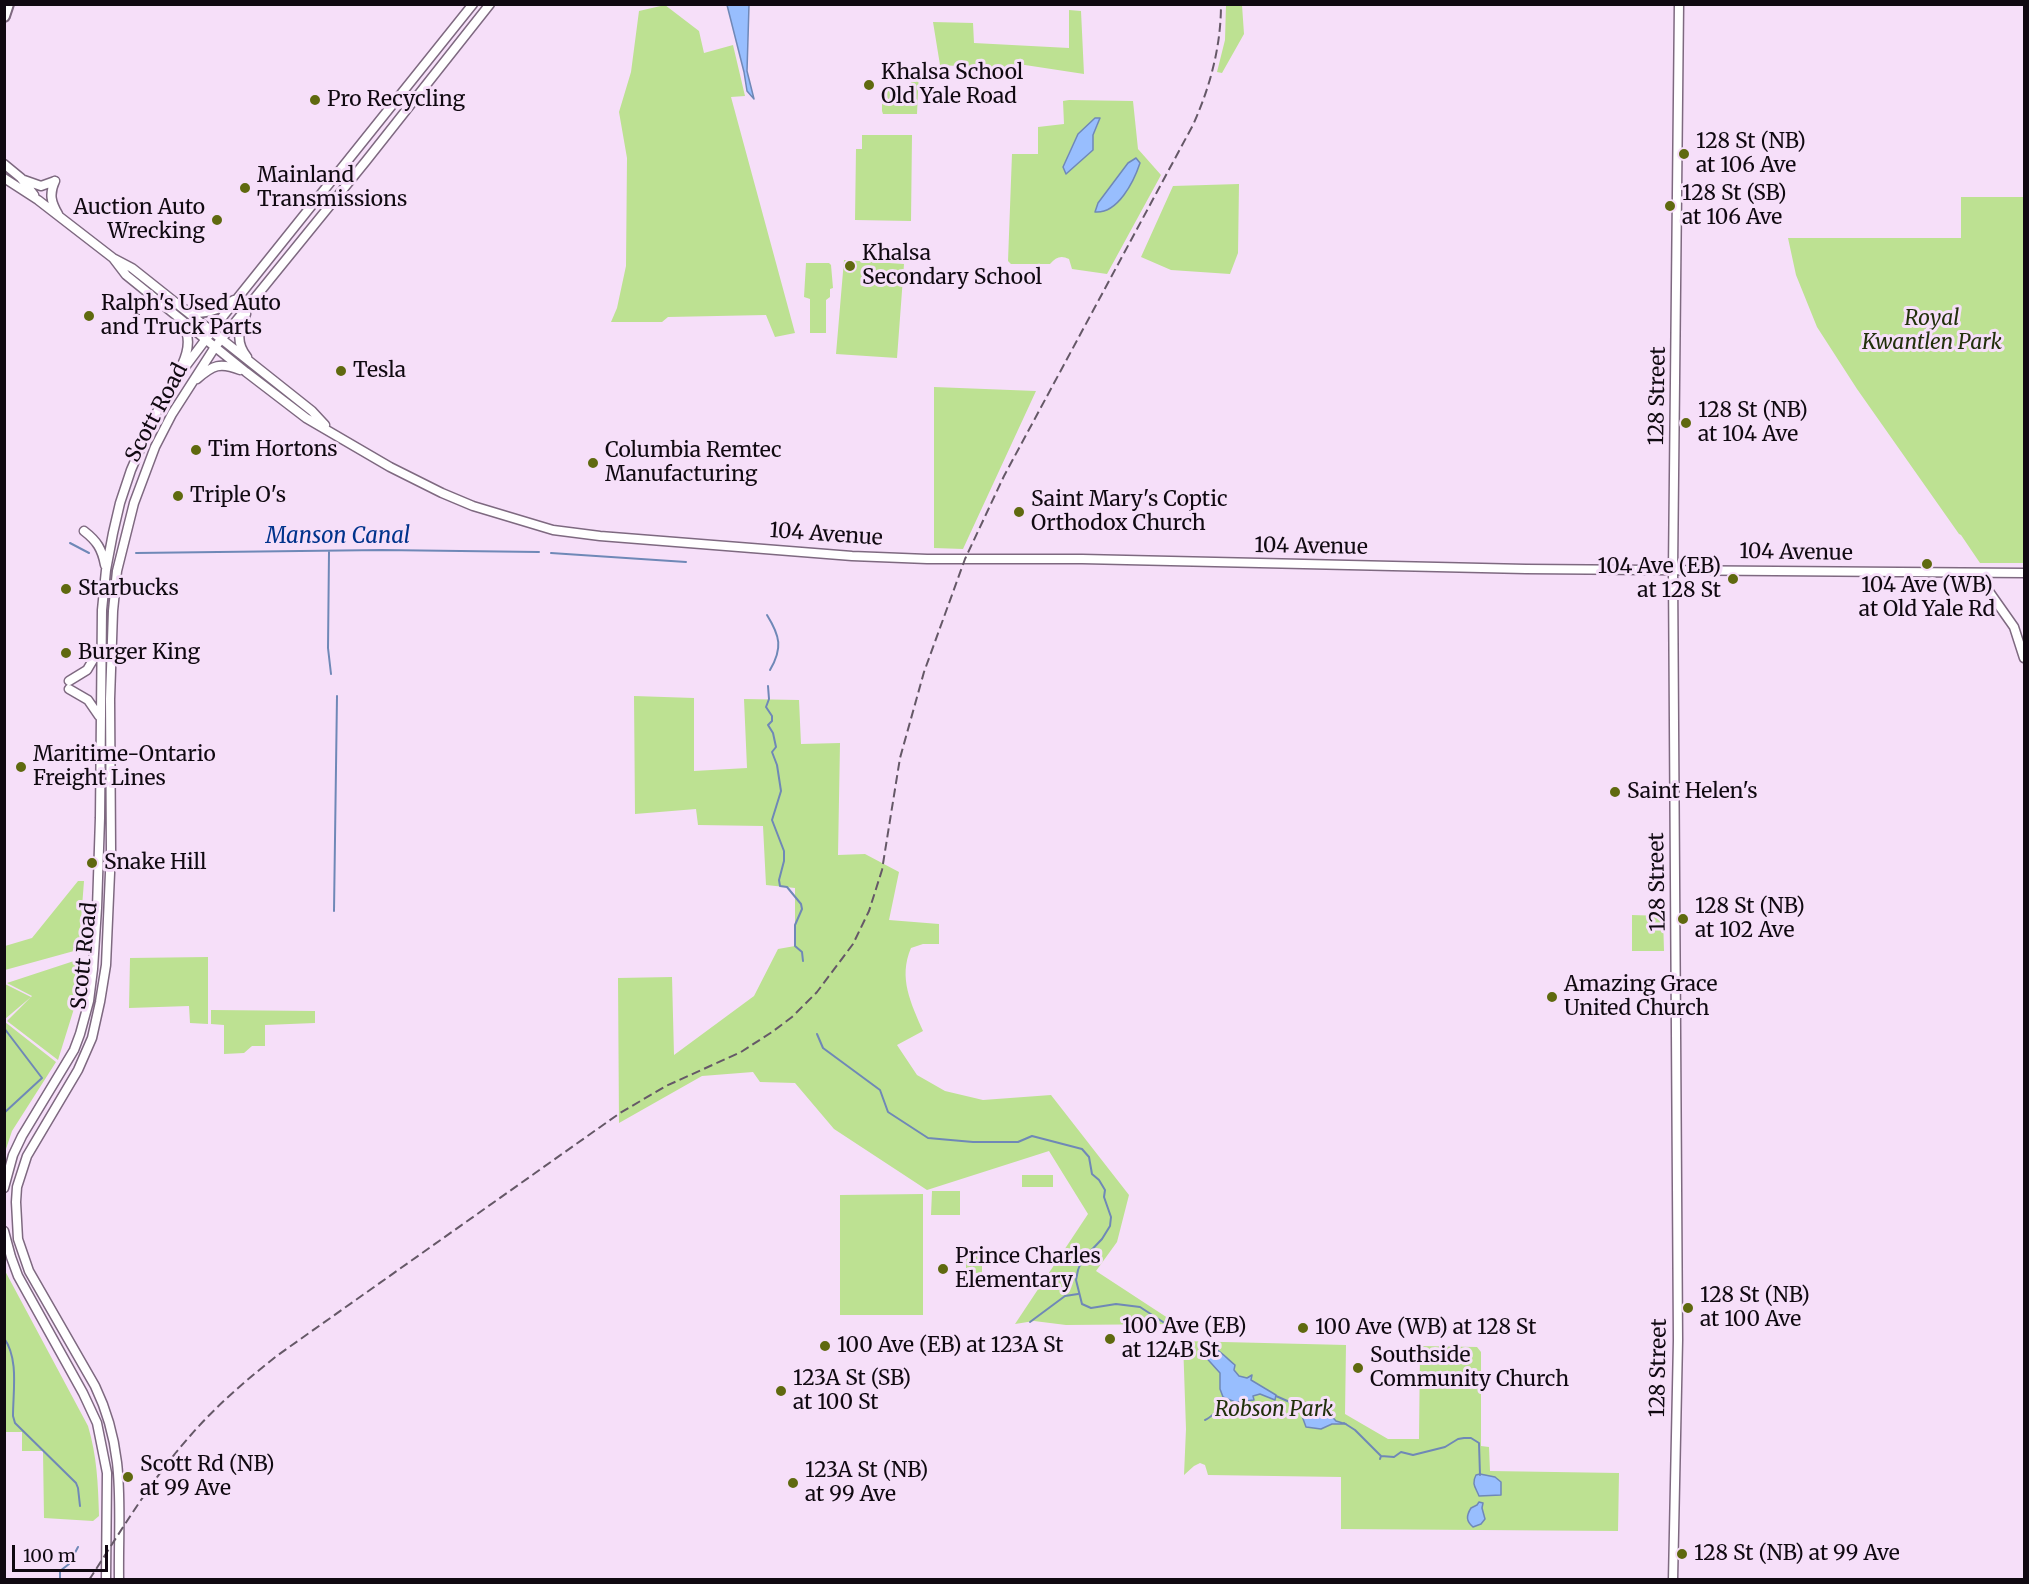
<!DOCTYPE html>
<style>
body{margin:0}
#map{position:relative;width:2029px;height:1584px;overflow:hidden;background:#f6dff9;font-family:Merriweather,serif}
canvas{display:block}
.frame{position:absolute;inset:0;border:6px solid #100911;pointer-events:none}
.scale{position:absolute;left:12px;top:1545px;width:96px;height:27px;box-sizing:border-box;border:3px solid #100911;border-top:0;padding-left:8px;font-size:18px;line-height:21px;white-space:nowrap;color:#100911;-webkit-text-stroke:4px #f6dff9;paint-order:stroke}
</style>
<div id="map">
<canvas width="2029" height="1584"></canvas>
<div class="frame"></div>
<div class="scale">100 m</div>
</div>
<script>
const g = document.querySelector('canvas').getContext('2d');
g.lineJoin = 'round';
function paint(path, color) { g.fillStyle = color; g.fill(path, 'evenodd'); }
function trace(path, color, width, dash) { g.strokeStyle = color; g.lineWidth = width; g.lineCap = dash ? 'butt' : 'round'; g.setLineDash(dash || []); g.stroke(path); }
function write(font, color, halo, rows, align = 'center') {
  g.font = font + ' Merriweather,serif'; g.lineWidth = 6; g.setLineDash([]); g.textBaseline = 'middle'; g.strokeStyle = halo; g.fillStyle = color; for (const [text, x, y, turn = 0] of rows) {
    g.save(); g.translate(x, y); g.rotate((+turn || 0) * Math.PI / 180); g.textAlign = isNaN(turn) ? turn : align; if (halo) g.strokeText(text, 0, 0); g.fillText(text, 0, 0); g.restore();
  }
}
paint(new Path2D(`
 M 665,5 L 699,31 L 704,53 L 733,45 L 745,96 L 731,97 L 795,333 L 775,337 L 766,315 L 668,317 L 662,322 L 611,322 L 617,308 L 626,266 L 627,158 L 619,112 L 631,72 L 639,11 Z
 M 1226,5 L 1242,5 L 1244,34 L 1222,73 L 1217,72 L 1225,40 Z
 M 1069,10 L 1081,11 L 1084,74 L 1025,65 L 992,68 L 940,65 L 933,22 L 973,23 L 974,43 L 1069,48 Z
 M 912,70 L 919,70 L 917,114 L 883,114 L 882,111 L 882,89 L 911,92 Z
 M 1069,100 L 1133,101 L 1138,149 L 1161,175 L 1107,274 L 1072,269 L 1069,259 C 1061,255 1056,257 1050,264 L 1011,264 L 1008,261 L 1012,154 L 1038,154 L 1038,127 L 1064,124 L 1063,101 ZM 1098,124 L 1093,135 L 1093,150 L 1066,174 L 1068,155 L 1078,134 Z
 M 862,135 L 912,135 L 911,221 L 855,220 L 856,149 L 862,149 Z
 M 1239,184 L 1238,253 L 1230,274 L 1171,270 L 1141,257 L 1173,186 Z
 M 1961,197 L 2024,197 L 2024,563 L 1980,563 L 1961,535 L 1959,534 L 1857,389 L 1817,327 L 1796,275 L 1788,238 L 1961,238 Z
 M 844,260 L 904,264 L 897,358 L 836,354 Z
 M 806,263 L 829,263 L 831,265 L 833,288 L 830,289 L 830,297 L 826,300 L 826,333 L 810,333 L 810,299 L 804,297 Z
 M 934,387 L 1036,391 L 963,549 L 934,548 Z
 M 634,696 L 694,698 L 694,771 L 747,768 L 744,699 L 799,700 L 801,744 L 840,743 L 838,855 L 865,854 L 899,872 L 889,920 L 939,924 L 939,944 L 923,944 L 911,948 C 898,978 911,1003 923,1031 L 897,1045 L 917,1075 L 945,1091 L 983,1100 L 1051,1095 L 1129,1195 L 1117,1242 L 1096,1271 L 1177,1324 L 1066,1325 L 1034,1321 L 1015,1324 L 1088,1214 L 1049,1151 L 927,1190 L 834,1129 L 795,1083 L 760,1082 L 753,1072 L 702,1076 L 619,1123 L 618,978 L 672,977 L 674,1055 L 754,996 L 778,949 L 795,946 L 795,888 L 766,885 L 763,826 L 698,825 L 696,809 L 635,814 Z
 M 78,881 L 84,881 L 79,946 L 74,951 L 5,970 L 5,946 L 32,938 Z
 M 1632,915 L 1663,916 L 1664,951 L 1632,951 Z
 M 208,957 L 208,1024 L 190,1023 L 189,1006 L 129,1008 L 130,958 Z
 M 74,961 L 79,965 L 78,969 L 86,970 L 58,1060 L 7,1021 L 31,997 L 5,1019 L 5,984 L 31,997 L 32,996 L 7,983 Z
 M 211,1010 L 315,1011 L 315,1023 L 265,1025 L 265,1046 L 252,1046 L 244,1053 L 224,1054 L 224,1025 L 211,1024 Z
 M 5,1022 L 56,1062 L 12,1131 L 5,1152 Z
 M 1022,1175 L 1053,1175 L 1053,1187 L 1022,1187 Z
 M 932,1191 L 960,1191 L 960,1215 L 931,1215 Z
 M 923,1194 L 923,1315 L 840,1315 L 840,1195 Z
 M 966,1254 L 982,1254 L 982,1273 L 966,1273 Z
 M 4,1269 L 88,1426 C 97,1456 98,1484 99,1516 L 93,1521 L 44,1518 L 43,1451 L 22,1451 L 22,1432 L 5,1432 Z
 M 1183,1341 L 1346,1345 L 1345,1414 L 1388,1439 L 1419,1439 L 1420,1346 L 1477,1347 L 1481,1352 L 1481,1446 L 1489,1447 L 1490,1471 L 1619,1473 L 1618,1531 L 1341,1529 L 1341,1477 L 1208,1475 L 1205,1465 L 1200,1463 L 1194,1466 L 1184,1475 L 1186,1429 Z`), '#bde192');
const water = new Path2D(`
 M 727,5 L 749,5 L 747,71 L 754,99 L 747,91 L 744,72 Z
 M 1095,118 L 1100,118 L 1093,135 L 1093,150 L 1066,174 L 1063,167 L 1078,134 Z
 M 1136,158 L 1140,163 C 1134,181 1118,214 1095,212 L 1098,203 L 1128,163 Z
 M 1202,1345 C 1216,1345 1225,1357 1235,1365 L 1234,1370 L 1239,1376 L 1247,1378 L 1252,1375 L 1251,1380 L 1276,1395 L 1275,1400 L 1260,1394 L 1253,1396 L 1254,1400 L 1235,1402 L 1223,1397 L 1220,1389 L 1220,1373 L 1202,1353 Z
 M 1300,1401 L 1325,1409 L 1336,1421 L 1346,1424 L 1332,1424 L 1321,1429 L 1306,1427 L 1302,1416 Z
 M 1480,1474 L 1495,1477 L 1501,1482 L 1501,1495 L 1479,1496 C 1476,1488 1471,1484 1476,1475 Z
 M 1479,1502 L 1483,1503 L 1482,1508 L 1485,1519 L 1481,1524 L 1473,1527 C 1466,1521 1466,1516 1471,1508 L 1477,1505 Z`);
paint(water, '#98befe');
trace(water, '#6f88b7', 1.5);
trace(new Path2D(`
 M 70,543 L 89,553
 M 329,552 L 328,648 L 331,674
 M 136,553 L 382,550 L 539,552
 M 551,553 L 686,562
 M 767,615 C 780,636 783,648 770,670
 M 768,686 L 769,699 L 766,707 L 772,716 L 772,721 L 768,725 L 773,733 L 776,747 L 772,752 L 777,765 L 781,791 L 772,820 L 784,851 L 784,861 L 779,880 L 780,886 L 787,887 L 801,904 L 802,909 L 795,925 L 795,946 L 802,952 L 803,961
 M 334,911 L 337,696
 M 4,1028 L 42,1078 L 4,1113
 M 817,1034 L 823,1048 L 880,1090 L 888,1112 L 928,1138 L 973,1142 L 1018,1142 L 1032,1136 L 1082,1149 L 1089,1157 L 1092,1174 L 1099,1180 L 1105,1190 L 1104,1197 L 1111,1217 L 1110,1226 L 1102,1239 L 1082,1260 L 1078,1270 L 1076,1280 L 1082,1304 L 1091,1308 L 1116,1304 L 1140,1307 L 1163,1322
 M 1030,1322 L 1065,1296 L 1078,1294
 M 4,1338 C 19,1359 13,1391 13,1416 L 15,1423 L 76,1483 L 78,1488 L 80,1506
 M 1276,1396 L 1301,1407
 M 1205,1420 C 1209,1419 1225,1404 1228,1400
 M 1344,1423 L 1355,1430 L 1381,1456
 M 1380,1459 L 1381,1456 L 1394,1457 L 1401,1452 L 1413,1455 L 1445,1447 L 1458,1439 L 1464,1438 L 1471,1438 L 1479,1443 L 1480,1475
 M 60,1580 L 60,1571 L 69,1564 L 78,1547`), '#6f88b7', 2);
const secondary = new Path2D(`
 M 4,164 L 21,178 L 34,195
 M 4,178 L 38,200 L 113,258 L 132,268 L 312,411 L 325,425
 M 24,180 L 41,186 L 55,181
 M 55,181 C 49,194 51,202 58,214
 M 113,258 L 126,275 L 246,372 L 306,418 L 390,467 L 442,493 L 473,506 L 553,530 L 600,536 L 852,556 L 927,559 L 1082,559 L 1526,569 L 2024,573
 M 187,310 C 204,317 219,309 234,300
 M 246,314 C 239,330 235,342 247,357
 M 182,324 C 191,336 188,352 182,365
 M 197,379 C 213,365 220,362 240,370
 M 84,531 C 97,541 102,549 105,565
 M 1976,573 L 2014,627 L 2024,658
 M 69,681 L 87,670 L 100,648
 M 69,689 L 88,700 L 99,716
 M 4,1188 L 13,1155 L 22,1136 L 74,1050 L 80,1034 L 89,1001 L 93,969 L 97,908 L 100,818 L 102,610 L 106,570 L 113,533 L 120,503 L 131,470 L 154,417 L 176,379 L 224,315 L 473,4
 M 4,1231 L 11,1257 L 18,1276 L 83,1393 L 97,1423 L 107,1473 L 106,1580
 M 119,1580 C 118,1509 127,1452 95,1386 L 29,1271 L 18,1239 L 16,1202 L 17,1187 L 27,1156 L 78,1070 L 92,1038 L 100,1002 L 106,965 L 111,850 L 110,699 L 113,611 L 117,571 L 134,503 L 155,447 L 172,414 L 215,347 L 366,161 L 490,4
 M 1673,1580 L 1678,1340 L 1673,570 L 1679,4`);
const motorway = new Path2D(`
 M 4,16 L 8,4`);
trace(secondary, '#7e6980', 11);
trace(motorway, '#7e6980', 14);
trace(secondary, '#fff', 8);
trace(motorway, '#fff', 10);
trace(new Path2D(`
 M 89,1580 C 121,1531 151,1480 190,1436 C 216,1406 246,1380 278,1355 L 620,1113 L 666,1086 L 741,1052 L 772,1032 L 792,1017 L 817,992 L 853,944 L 869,911 L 882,870 L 900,758 L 924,672 L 965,559 L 1004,476 L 1193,125 C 1210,87 1221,47 1221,4`), '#655867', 2, [9, 4.5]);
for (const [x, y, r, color] of [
 [869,85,6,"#5f690f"],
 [315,100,6,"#5f690f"],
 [1684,154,6,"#5f690f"],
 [245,188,6,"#5f690f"],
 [1670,206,6,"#5f690f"],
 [217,220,6,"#5f690f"],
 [850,266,6,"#5f690f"],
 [89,316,6,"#5f690f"],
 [341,371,6,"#5f690f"],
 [1686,423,6,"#5f690f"],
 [196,450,6,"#5f690f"],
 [593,463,6,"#5f690f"],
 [178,496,6,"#5f690f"],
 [1019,512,6,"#5f690f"],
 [1927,564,6,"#5f690f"],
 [1733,579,6,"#5f690f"],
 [66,589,6,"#5f690f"],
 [66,653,6,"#5f690f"],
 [21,767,6,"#5f690f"],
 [1615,792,6,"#5f690f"],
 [92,863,6,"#5f690f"],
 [1683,919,6,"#5f690f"],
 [1552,997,6,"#5f690f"],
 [943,1269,6,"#5f690f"],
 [1688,1308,6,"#5f690f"],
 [1303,1328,6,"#5f690f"],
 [1110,1339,6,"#5f690f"],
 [825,1346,6,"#5f690f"],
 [1358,1368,6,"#5f690f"],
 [781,1391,6,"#5f690f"],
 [128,1477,6,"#5f690f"],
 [793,1483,6,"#5f690f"],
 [1682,1554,6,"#5f690f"]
]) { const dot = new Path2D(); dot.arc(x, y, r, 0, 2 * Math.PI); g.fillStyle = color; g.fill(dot); trace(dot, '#f6dff9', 2); }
write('21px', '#100911', '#f6dff9', [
 ["Khalsa School",881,73],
 ["Old Yale Road",881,97],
 ["Pro Recycling",327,100],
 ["128 St (NB)",1696,142],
 ["at 106 Ave",1696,166],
 ["Mainland",257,176],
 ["Transmissions",257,200],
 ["128 St (SB)",1682,194],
 ["at 106 Ave",1682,218],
 ["Auction Auto",205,208,"right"],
 ["Wrecking",205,232,"right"],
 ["Khalsa",862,254],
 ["Secondary School",862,278],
 ["Ralph's Used Auto",101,304],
 ["and Truck Parts",101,328],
 ["Tesla",353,371],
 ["128 St (NB)",1698,411],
 ["at 104 Ave",1698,435],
 ["Tim Hortons",208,450],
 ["Columbia Remtec",605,451],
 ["Manufacturing",605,475],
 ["Triple O's",190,496],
 ["Saint Mary's Coptic",1031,500],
 ["Orthodox Church",1031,524],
 ["104 Ave (EB)",1721,567,"right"],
 ["at 128 St",1721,591,"right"],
 ["104 Ave (WB)",1927,586,"center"],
 ["at Old Yale Rd",1927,610,"center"],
 ["Starbucks",78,589],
 ["Burger King",78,653],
 ["Maritime-Ontario",33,755],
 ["Freight Lines",33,779],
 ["Saint Helen's",1627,792],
 ["Snake Hill",104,863],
 ["128 St (NB)",1695,907],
 ["at 102 Ave",1695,931],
 ["Amazing Grace",1564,985],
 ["United Church",1564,1009],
 ["Prince Charles",955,1257],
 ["Elementary",955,1281],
 ["128 St (NB)",1700,1296],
 ["at 100 Ave",1700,1320],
 ["100 Ave (EB)",1122,1327],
 ["at 124B St",1122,1351],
 ["100 Ave (WB) at 128 St",1315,1328],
 ["100 Ave (EB) at 123A St",837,1346],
 ["Southside",1370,1356],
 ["Community Church",1370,1380],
 ["123A St (SB)",793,1379],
 ["at 100 St",793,1403],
 ["Scott Rd (NB)",140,1465],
 ["at 99 Ave",140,1489],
 ["123A St (NB)",805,1471],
 ["at 99 Ave",805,1495],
 ["128 St (NB) at 99 Ave",1694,1554]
], 'left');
write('italic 21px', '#21300b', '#f6dff9', [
 ["Royal",1932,319],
 ["Kwantlen Park",1932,343],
 ["Robson Park",1274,1410]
]);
write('21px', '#100911', '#f6dff9', [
 ["128 Street",1658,396,-89],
 ["Scott Road",157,413,-62],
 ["104 Avenue",826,535,4],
 ["104 Avenue",1311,547,1],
 ["104 Avenue",1796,553,1],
 ["128 Street",1658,882,-91],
 ["Scott Road",85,956,-84],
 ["128 Street",1659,1368,-89]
]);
write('italic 22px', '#00338c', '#f6dff9', [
 ["Manson Canal",338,537]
]);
</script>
